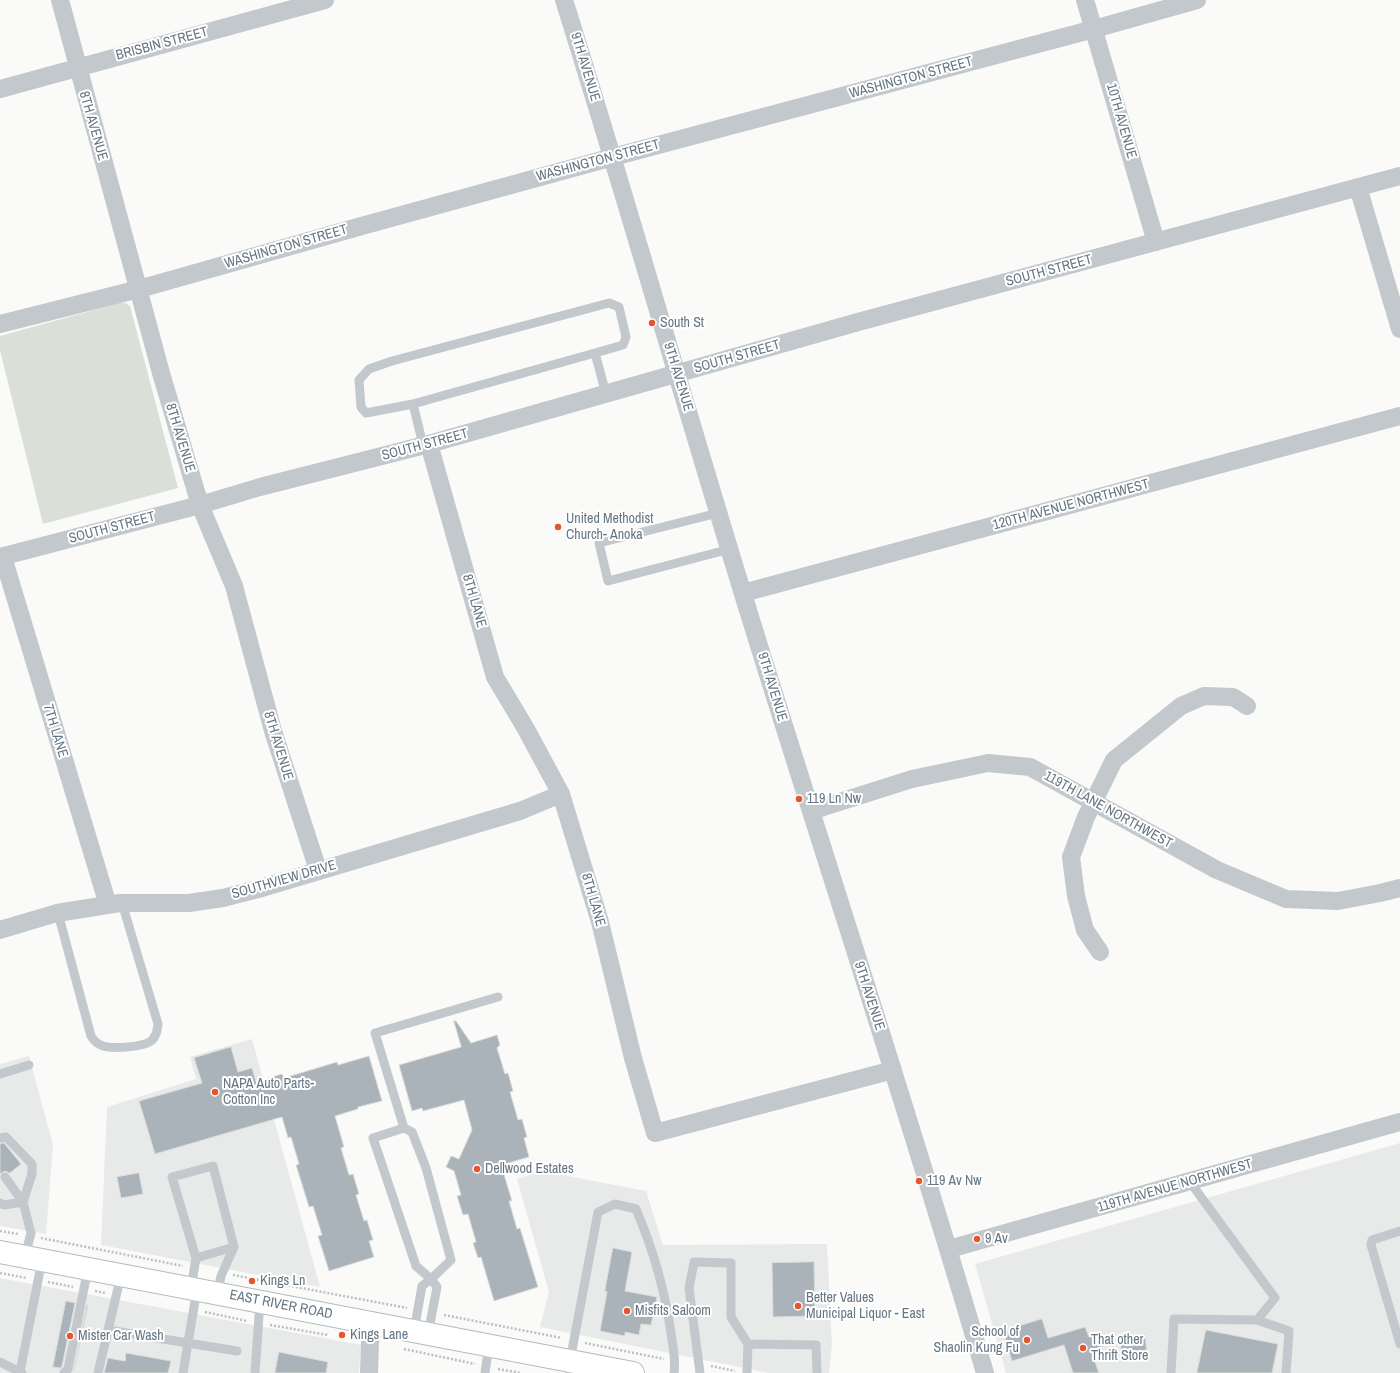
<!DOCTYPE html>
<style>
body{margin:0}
canvas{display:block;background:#fafaf8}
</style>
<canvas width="1400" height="1373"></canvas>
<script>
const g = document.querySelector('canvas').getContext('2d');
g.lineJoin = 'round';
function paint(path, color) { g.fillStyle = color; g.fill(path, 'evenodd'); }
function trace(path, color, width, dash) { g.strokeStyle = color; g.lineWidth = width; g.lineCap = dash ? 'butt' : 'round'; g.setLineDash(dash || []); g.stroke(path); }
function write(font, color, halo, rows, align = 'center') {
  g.font = font + ' "Archivo Narrow",sans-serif'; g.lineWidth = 4; g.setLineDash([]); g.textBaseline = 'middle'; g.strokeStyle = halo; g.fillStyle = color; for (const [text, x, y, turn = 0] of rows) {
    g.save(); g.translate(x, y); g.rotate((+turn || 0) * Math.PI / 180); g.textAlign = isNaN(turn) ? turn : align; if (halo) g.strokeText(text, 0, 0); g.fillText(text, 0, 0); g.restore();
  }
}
paint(new Path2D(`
 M 252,1039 L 320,1287 L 101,1245 L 107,1107 L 196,1079 L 190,1057 Z
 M 29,1056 L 53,1145 L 46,1234 L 0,1226 L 0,1064 Z
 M 1400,1143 L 1400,1373 L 1006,1373 L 975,1264 Z
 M 542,1171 L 646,1191 L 663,1245 L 827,1244 L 832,1344 L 829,1373 L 769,1373 L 540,1327 L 549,1292 L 517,1179 Z
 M 0,1278 L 361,1345 L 359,1373 L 0,1373 Z`), '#e8e9e9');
paint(new Path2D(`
 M 119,303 L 126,303 L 130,306 L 178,488 L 43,524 L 0,350 L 0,336 Z`), '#dadfd7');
const building = new Path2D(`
 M 454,1021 L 456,1021 L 471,1043 L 497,1035 L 500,1045 L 497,1048 L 505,1074 L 508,1073 L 513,1091 L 510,1092 L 518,1120 L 522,1119 L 527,1137 L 524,1138 L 529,1157 L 508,1163 L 503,1171 L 512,1201 L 509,1201 L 517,1229 L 520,1228 L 538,1287 L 494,1301 L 481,1257 L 478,1258 L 473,1243 L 476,1242 L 468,1214 L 463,1215 L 457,1196 L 461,1195 L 454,1171 L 446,1167 L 451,1156 L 459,1159 L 472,1130 L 464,1100 L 423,1111 L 422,1108 L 412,1111 L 399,1065 L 461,1047 Z
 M 231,1047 L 238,1072 L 252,1068 L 256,1082 L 282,1074 L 284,1078 L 337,1062 L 338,1065 L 369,1056 L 382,1101 L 358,1107 L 358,1109 L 335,1116 L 344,1147 L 341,1148 L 349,1175 L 353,1174 L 359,1194 L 356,1195 L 364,1221 L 367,1220 L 373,1240 L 369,1241 L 374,1257 L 329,1271 L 318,1236 L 322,1235 L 313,1206 L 309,1207 L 296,1165 L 299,1164 L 291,1137 L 288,1138 L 282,1117 L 155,1154 L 139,1101 L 202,1083 L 194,1058 Z
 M 4,1143 L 21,1164 L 10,1173 L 5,1171 L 0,1174 L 0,1144 Z
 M 139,1173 L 143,1194 L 121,1198 L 117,1177 Z
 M 613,1248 L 632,1252 L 625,1291 L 657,1297 L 651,1325 L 641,1324 L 639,1335 L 625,1332 L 625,1336 L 600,1331 L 607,1292 L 605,1291 Z
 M 814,1262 L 815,1316 L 773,1317 L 772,1263 Z
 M 66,1301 L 75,1303 L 62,1366 L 61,1368 L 53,1367 Z
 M 87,1305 L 88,1305 L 74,1371 Z
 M 1042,1319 L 1048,1338 L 1085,1327 L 1089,1337 L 1097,1335 L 1105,1359 L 1095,1362 L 1099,1373 L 1073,1373 L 1064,1345 L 1012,1361 L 1003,1331 Z
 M 1206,1330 L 1278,1344 L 1272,1373 L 1197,1373 Z
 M 1145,1334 L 1147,1355 L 1122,1358 L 1120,1337 Z
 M 279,1352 L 328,1362 L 326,1373 L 275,1373 Z
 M 126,1353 L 171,1361 L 168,1373 L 104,1373 L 108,1358 L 125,1361 Z`);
paint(building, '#aab3b9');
trace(building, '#dcdcda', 1);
const secondary = new Path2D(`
 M 0,1252 L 633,1373`);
trace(secondary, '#b3babf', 24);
trace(new Path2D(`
 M 0,1231 L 18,1234
 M 41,1238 L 183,1266
 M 0,1273 L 27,1278
 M 233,1275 L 407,1308
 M 48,1282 L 73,1287
 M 95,1291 L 106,1293
 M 205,1312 L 247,1321
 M 444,1315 L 562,1338
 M 270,1325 L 328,1335
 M 585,1343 L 664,1359
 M 404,1349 L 475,1364
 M 711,1366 L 735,1371
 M 498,1369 L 521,1373`), '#bbbfc2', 2.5, [2, 2]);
trace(new Path2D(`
 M 413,404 L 595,353
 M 423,445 L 413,404 L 366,413 L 361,407 L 359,380 L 369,369 L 392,361 L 609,303 L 619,307 L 626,337 L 623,345 L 595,353 L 606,394
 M 718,513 L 599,543 L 608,581 L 730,549
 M 58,913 L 91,1036 C 94,1041 97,1044 103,1046 C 113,1049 143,1047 151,1041 C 157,1036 157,1030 158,1024 L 122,903
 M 0,1074 L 29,1065
 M 404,1128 L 412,1132 L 426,1168 L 451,1260 L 431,1279 L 416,1266 L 373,1138 L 404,1128 L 375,1033 L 498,997
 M 0,1138 L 6,1137 L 32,1164 L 32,1174 L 23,1202
 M 5,1177 L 23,1202
 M 0,1203 L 4,1205 L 23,1202 L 31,1233 L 25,1256
 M 1400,1231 L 1372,1240 L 1371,1245 L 1400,1344
 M 196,1258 L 234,1247
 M 191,1288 L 196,1258 L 172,1177 L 213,1166 L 234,1247 L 221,1276 L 218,1293
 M 1257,1320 L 1289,1331 L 1286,1373
 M 108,1330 L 237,1351
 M 414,1331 L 422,1286 L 431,1279 L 437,1287 L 428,1334
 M 748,1344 L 816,1345 L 817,1373
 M 0,1362 L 22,1373
 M 20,1372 L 42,1260
 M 64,1373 L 68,1369 L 88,1268
 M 98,1373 L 121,1275
 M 183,1373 L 197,1289
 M 255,1373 L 260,1301
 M 485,1373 L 489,1345
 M 570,1373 L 570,1361 L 598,1212 L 615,1204 L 636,1209 C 653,1249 665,1291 671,1333 C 673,1347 676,1359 674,1373
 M 700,1373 L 689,1288 L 694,1262 L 731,1263 L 731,1317 L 748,1344 L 747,1373
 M 1171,1373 L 1174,1319 L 1257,1320 L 1275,1298 L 1190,1182`), '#c3c8cc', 9);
trace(new Path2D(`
 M 60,0 L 161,373 L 200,505 L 234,586 L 273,731 L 318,870
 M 564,0 C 626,197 682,396 743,594 C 823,854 909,1112 985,1373
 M 1085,0 L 1156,242
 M 0,89 L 325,0
 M 1358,187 L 1400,329
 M 0,324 L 139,289 L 358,227 L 613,157 L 1094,29 L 1197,0
 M 429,444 L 495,677 L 526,729 L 561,794 L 600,922 L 633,1058 L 655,1133 L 893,1070
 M 0,557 L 200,505 L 260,487 L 429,444 L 858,322 L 1400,176
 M 3,557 L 108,905
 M 743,593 L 1400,416
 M 811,811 L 912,779 L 988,763 L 1030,767 L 1217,870 L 1286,899 L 1338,901 L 1380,893 L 1400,888
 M 0,930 L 57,913 L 120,903 L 189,903 L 223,898 L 258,889 L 520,811 L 561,794
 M 1100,952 L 1085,930 L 1076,896 L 1071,857 L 1086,817 L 1114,760 L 1181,706 L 1204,696 L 1233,697 L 1247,706
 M 949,1249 L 1400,1122
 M 369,1373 L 370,1343 L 373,1323`), '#c3c8cc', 18);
trace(secondary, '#fff', 22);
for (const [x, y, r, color] of [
 [652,323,4,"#e4572e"],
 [558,527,4,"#e4572e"],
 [799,799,4,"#e4572e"],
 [215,1092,4,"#e4572e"],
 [477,1169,4,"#e4572e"],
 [919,1181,4,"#e4572e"],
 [977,1239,4,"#e4572e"],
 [252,1281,4,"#e4572e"],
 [798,1306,4,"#e4572e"],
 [627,1311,4,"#e4572e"],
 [342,1335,4,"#e4572e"],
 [70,1336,4,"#e4572e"],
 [1027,1340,4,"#e4572e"],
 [1083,1348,4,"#e4572e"]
]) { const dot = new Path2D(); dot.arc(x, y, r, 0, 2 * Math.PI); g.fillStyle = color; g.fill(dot); trace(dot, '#fff', 1.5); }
write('14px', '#657683', '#fff', [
 ["BRISBIN STREET",162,44,-15],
 ["9TH AVENUE",585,67,73],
 ["WASHINGTON STREET",911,78,-15],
 ["10TH AVENUE",1121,121,74],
 ["8TH AVENUE",93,126,74],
 ["WASHINGTON STREET",598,161,-15],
 ["WASHINGTON STREET",286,247,-16],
 ["SOUTH STREET",1049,271,-15],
 ["SOUTH STREET",737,357,-16],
 ["9TH AVENUE",678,377,73],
 ["8TH AVENUE",180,438,73],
 ["SOUTH STREET",425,445,-15],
 ["120TH AVENUE NORTHWEST",1071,505,-15],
 ["SOUTH STREET",112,528,-15],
 ["8TH LANE",474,601,74],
 ["9TH AVENUE",772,687,73],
 ["7TH LANE",55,731,73],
 ["8TH AVENUE",278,746,73],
 ["119TH LANE NORTHWEST",1108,810,29],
 ["SOUTHVIEW DRIVE",284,880,-16],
 ["8TH LANE",593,900,74],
 ["9TH AVENUE",869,996,72],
 ["119TH AVENUE NORTHWEST",1175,1186,-16],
 ["EAST RIVER ROAD",281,1305,11]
]);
write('14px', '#657683', '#fff', [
 ["South St",660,323],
 ["United Methodist",566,519],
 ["Church- Anoka",566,535],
 ["119 Ln Nw",807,799],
 ["NAPA Auto Parts-",223,1084],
 ["Cotton Inc",223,1100],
 ["Dellwood Estates",485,1169],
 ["119 Av Nw",927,1181],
 ["9 Av",985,1239],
 ["Kings Ln",260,1281],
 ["Better Values",806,1298],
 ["Municipal Liquor - East",806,1314],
 ["Misfits Saloom",635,1311],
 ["School of",1019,1332,"right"],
 ["Shaolin Kung Fu",1019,1348,"right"],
 ["Kings Lane",350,1335],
 ["Mister Car Wash",78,1336],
 ["That other",1091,1340],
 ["Thrift Store",1091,1356]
], 'left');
</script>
